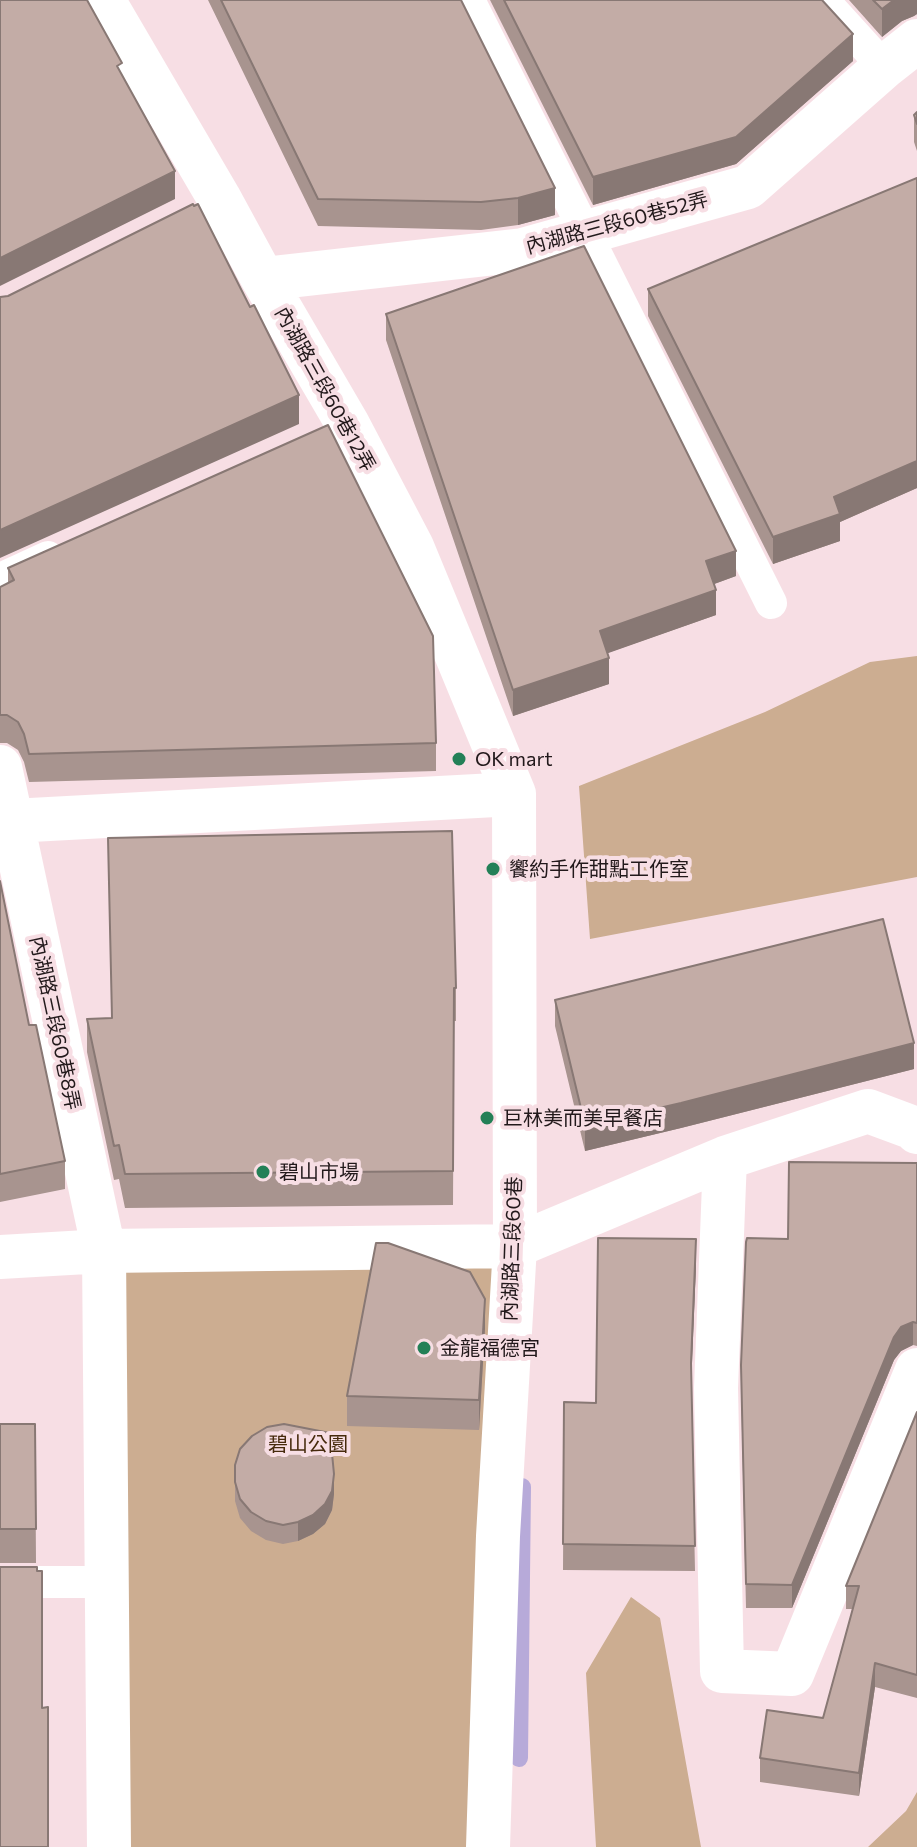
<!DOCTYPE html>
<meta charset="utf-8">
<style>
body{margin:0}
canvas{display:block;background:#f7dee4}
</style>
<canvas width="917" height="1847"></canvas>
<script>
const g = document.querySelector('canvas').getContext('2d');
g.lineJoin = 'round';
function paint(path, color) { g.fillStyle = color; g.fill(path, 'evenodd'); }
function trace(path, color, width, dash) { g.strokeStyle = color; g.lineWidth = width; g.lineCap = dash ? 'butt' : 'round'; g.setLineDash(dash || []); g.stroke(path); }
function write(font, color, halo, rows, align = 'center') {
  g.font = font + ' Commissioner,"Noto Sans TC",sans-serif'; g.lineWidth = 8; g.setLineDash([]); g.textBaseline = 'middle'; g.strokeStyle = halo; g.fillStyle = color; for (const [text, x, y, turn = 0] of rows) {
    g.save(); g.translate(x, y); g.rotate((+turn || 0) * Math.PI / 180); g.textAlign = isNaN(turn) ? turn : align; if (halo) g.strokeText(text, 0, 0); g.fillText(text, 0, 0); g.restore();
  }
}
paint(new Path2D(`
 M 917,656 L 917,877 L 590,939 L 579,786 L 765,712 L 870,662 Z
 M 504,1251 L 478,1847 L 128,1847 L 117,1256 Z
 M 631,1597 L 660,1618 L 701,1847 L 596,1847 L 586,1673 Z
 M 917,1792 L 917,1847 L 868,1847 L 906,1811 Z`), '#ccad91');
trace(new Path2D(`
 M 519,1758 L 522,1487`), '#b7aad9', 18);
trace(new Path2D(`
 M 469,0 L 771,603
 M 823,0 L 884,67
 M 0,579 L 48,557
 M 0,1582 L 107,1582`), '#fff', 32);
trace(new Path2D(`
 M 103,0 L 219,198 L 263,279 L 347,423 L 412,547 L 514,794 L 515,1246 L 498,1536 L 488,1847
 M 263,279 L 523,250 L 748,187 L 884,67 L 917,41
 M 0,767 L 104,1251 L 109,1847
 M 12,821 L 514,794
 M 725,1158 L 716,1388 L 722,1671 L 792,1674 L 917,1370
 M 0,1257 L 104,1251 L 515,1246 L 725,1158 L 868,1111 L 914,1128 L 917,1132`), '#fff', 44);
paint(new Path2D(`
 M 208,0 L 461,0 L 555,215 L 518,225 L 481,230 L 318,226 Z
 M 490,0 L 822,0 L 853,61 L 736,164 L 593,205 Z
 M 849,0 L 917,0 L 917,14 L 914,16 L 902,21 L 882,37 Z
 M 917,112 L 917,151 L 914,142 L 914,115 Z
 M 917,178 L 917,488 L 840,522 L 840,541 L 773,564 L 648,316 L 648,289 Z
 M 386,314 L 736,576 L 714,584 L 716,615 L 607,653 L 609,684 L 513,716 L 386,340 Z
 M 8,568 L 436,743 L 436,771 L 29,782 L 24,762 L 18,750 L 7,743 L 0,743 L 0,587 L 8,583 Z
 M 108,838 L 456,988 L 456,1021 L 454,1021 L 453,1205 L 125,1208 L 119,1179 L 114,1180 L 87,1052 L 87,1019 L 112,1018 Z
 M 0,881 L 29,1025 L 65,1161 L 65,1189 L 0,1202 Z
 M 555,1000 L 914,1069 L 681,1128 L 585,1151 L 555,1026 Z
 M 917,1163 L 917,1346 L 913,1345 L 901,1351 L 894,1360 L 792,1608 L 746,1608 L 741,1388 L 788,1239 Z
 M 696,1265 L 691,1379 L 695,1571 L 563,1570 L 564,1402 L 596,1403 Z
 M 485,1328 L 479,1430 L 347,1426 L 347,1396 Z
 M 917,1412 L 917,1698 L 875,1687 L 859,1796 L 760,1782 L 760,1758 L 823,1718 L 853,1609 L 846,1609 L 846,1586 Z
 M 0,1424 L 35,1424 L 36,1563 L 0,1563 Z
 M 235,1465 L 334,1494 L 332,1510 L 325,1524 L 313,1534 L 298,1541 L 283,1544 L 266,1540 L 251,1531 L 240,1518 L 235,1501 Z`), '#a8948f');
paint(new Path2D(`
 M 894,0 L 917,0 L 917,14 L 914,16 L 902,21 L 882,37 L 882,9 Z
 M 853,34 L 853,61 L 736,164 L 593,205 L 593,177 Z
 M 175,171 L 175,199 L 0,286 L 0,258 Z
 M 555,188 L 555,215 L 518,225 L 518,198 Z
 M 299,395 L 299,424 L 0,558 L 0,530 Z
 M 917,461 L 917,488 L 840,522 L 840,541 L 773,564 L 773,537 L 834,497 Z
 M 736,551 L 736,576 L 706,587 L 706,561 Z
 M 716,590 L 716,615 L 600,656 L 600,631 Z
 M 609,658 L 609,684 L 513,716 L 513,690 Z
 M 914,1043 L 914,1069 L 681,1128 L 585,1151 L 585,1125 Z
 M 696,1239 L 696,1265 L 691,1388 L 691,1363 Z
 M 485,1299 L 485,1328 L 479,1430 L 479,1400 Z
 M 913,1322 L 913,1345 L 901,1351 L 894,1360 L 792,1608 L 792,1585 L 894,1337 L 901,1327 Z
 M 334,1474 L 334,1494 L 332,1510 L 325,1524 L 313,1534 L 298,1541 L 298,1522 Z
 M 875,1663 L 875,1687 L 859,1796 L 859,1773 Z`), '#887874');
const building = new Path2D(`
 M 0,0 L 87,0 L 122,63 L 117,66 L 175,171 L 0,258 Z
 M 221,0 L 461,0 L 555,188 L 518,198 L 481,202 L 318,199 Z
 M 504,0 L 822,0 L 853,34 L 736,137 L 593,177 Z
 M 873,0 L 894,0 L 882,9 Z
 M 917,112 L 917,124 L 914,115 Z
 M 917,178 L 917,461 L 834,497 L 840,514 L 773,537 L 648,289 Z
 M 193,204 L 194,206 L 198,204 L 250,307 L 254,305 L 299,395 L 0,530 L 0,297 L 8,296 Z
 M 584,246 L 736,551 L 706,561 L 716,590 L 600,631 L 609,658 L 513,690 L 386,314 Z
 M 328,425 L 433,636 L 436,743 L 29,754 L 24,734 L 18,722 L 7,715 L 0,715 L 0,587 L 14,580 L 8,568 Z
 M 452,831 L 456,988 L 454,988 L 453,1171 L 125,1174 L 119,1145 L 114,1146 L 87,1019 L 112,1018 L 108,838 Z
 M 0,881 L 29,1025 L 36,1025 L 65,1161 L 0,1174 Z
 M 883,919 L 914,1043 L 681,1103 L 585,1125 L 555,1000 Z
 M 789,1162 L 917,1163 L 917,1323 L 913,1322 L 901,1327 L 894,1337 L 792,1585 L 746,1584 L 741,1365 L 746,1242 L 747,1238 L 788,1239 Z
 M 598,1238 L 696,1239 L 691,1363 L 695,1546 L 563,1544 L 564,1402 L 596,1403 Z
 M 376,1243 L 388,1243 L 470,1272 L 485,1299 L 479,1400 L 347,1396 Z
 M 917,1412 L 917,1675 L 875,1663 L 859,1773 L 760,1758 L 767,1710 L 823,1718 L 859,1586 L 846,1586 Z
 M 0,1424 L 35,1424 L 36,1529 L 0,1529 Z
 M 284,1424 L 330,1433 L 334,1474 L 332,1491 L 325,1504 L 313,1515 L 298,1522 L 283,1525 L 266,1521 L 251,1512 L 240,1499 L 235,1482 L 235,1465 L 240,1449 L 252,1436 L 267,1427 Z
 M 0,1567 L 37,1567 L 37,1571 L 42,1571 L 42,1708 L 48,1707 L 48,1847 L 0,1847 Z`);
paint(building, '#c3aca6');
trace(building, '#887874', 2);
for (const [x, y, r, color] of [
 [459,759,8,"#238057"],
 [493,869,8,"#238057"],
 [487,1118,8,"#238057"],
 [263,1172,8,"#238057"],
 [424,1348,8,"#238057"]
]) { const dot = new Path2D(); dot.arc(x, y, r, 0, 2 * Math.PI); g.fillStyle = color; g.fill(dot); trace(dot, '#f7dee4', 3); }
write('20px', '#22191b', '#f7dee4', [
 ["內湖路三段60巷52弄",617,223,-15],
 ["內湖路三段60巷12弄",325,389,61],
 ["內湖路三段60巷8弄",55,1023,78],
 ["內湖路三段60巷",512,1249,-88]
]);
write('20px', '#22191b', '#f7dee4', [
 ["OK mart",475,759],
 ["饗約手作甜點工作室",509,869],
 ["巨林美而美早餐店",503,1118],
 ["碧山市場",279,1172],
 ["金龍福德宮",440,1348]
], 'left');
write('20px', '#462a0c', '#f7dee4', [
 ["碧山公園",308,1444]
]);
</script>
